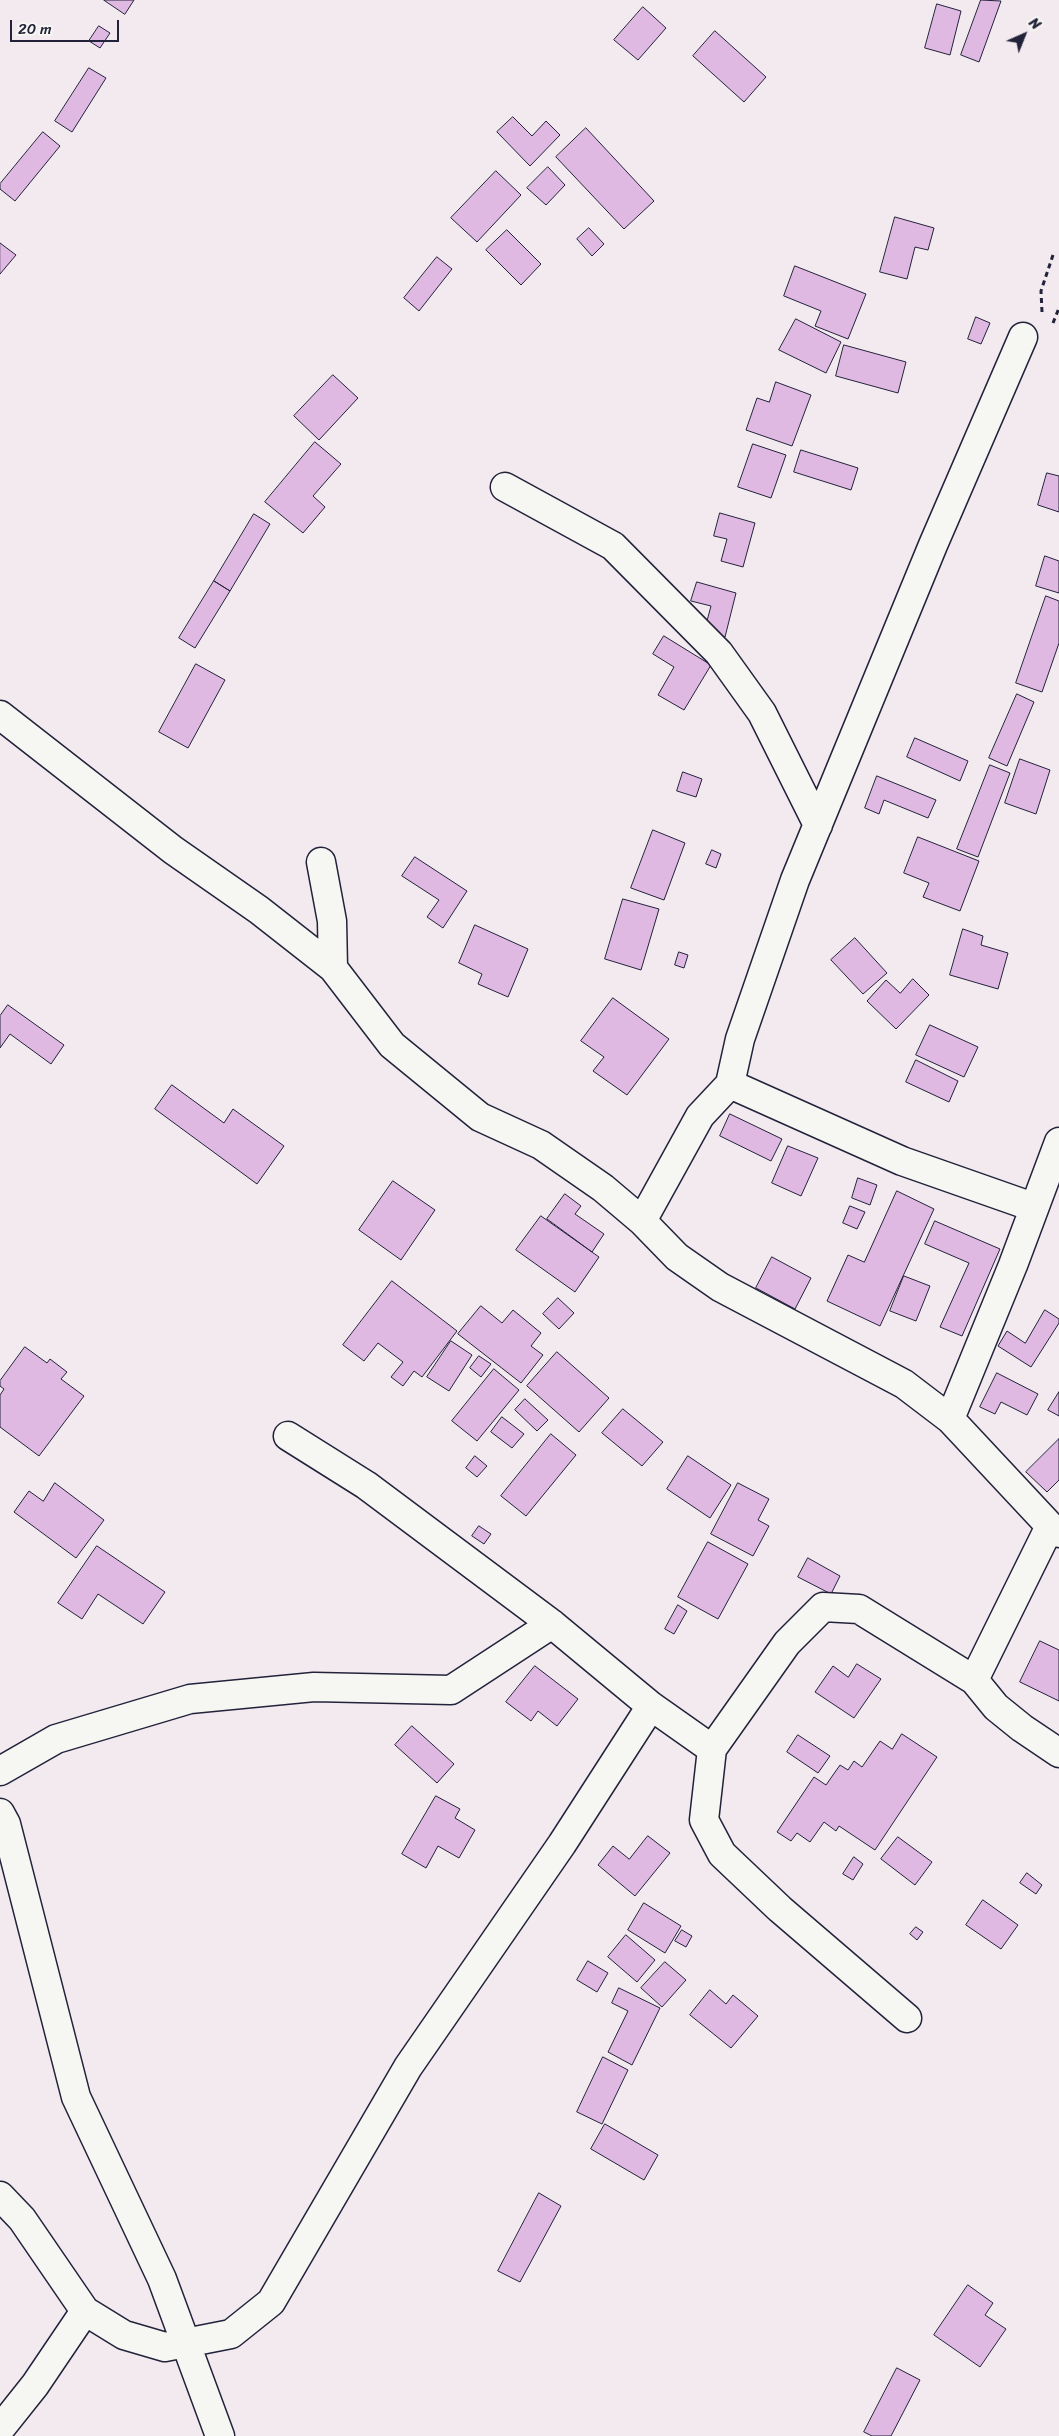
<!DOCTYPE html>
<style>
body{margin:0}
#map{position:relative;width:1059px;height:2436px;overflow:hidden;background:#f2eaef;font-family:Sriracha,sans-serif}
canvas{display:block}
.north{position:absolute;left:999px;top:10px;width:50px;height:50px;-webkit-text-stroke:4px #f6f6f2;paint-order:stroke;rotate:44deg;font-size:14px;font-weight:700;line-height:20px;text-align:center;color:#22223b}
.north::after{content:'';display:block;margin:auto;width:18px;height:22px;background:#22223b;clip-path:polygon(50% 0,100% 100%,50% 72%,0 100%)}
.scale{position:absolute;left:10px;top:20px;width:109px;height:22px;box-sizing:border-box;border:2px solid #22223b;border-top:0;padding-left:6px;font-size:15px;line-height:18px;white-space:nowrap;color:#22223b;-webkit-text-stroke:4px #f6f6f2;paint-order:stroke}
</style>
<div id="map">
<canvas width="1059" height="2436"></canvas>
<div class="north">N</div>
<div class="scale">20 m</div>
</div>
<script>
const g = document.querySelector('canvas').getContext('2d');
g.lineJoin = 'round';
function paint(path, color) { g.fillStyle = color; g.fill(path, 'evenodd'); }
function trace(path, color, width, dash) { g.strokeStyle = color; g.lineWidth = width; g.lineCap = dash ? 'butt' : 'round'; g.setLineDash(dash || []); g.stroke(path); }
const building = new Path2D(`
 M 104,0 L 134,0 L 125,14 Z
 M 981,0 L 1001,1 L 979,62 L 961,55 Z
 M 937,4 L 961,11 L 950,55 L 925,48 Z
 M 643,7 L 666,28 L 638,60 L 614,40 Z
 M 99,26 L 110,33 L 100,48 L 89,41 Z
 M 715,31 L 766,77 L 744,102 L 693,56 Z
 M 89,68 L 106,78 L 72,132 L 55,121 Z
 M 513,117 L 532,136 L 546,121 L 560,135 L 530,166 L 497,132 Z
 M 586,128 L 654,201 L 624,229 L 556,157 Z
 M 43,132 L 60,146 L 15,201 L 0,189 L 0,184 Z
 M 548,167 L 565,185 L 546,205 L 527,188 Z
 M 496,171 L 521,195 L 477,242 L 451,218 Z
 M 895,217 L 934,228 L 928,250 L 915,247 L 907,279 L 880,272 Z
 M 589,228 L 604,244 L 592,256 L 577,239 Z
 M 507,230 L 541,264 L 521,285 L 486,250 Z
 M 0,243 L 16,255 L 0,274 Z
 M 437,257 L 452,269 L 419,311 L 404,298 Z
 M 795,266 L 866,294 L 848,339 L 815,326 L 821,311 L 784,296 Z
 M 976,317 L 990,323 L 981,344 L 968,339 Z
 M 796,319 L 841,342 L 826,373 L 779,350 Z
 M 844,345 L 906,362 L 898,393 L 836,376 Z
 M 333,375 L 358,398 L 319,440 L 294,416 Z
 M 776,382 L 811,395 L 792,446 L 746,430 L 757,398 L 769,402 Z
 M 315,442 L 341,464 L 313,496 L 325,507 L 303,533 L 265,502 Z
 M 753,444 L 786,455 L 771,498 L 738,487 Z
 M 801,450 L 858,468 L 851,490 L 794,472 Z
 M 1047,473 L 1059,476 L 1059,512 L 1038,505 Z
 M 720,513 L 755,523 L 743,567 L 721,561 L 727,539 L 714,536 Z
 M 254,514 L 270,524 L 230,591 L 214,581 Z
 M 1045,556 L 1059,561 L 1059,593 L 1036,586 Z
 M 214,581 L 230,591 L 195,648 L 179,638 Z
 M 697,582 L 736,593 L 725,637 L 704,632 L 711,606 L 691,601 Z
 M 1046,596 L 1059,601 L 1059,643 L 1042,692 L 1016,683 Z
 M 664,636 L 711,665 L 684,710 L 658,695 L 674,667 L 653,654 Z
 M 196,664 L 225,680 L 188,748 L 159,732 Z
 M 1017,694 L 1034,702 L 1007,766 L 989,758 Z
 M 915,738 L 968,761 L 960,781 L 907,757 Z
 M 1020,759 L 1050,770 L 1036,814 L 1005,803 Z
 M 990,765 L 1010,773 L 978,857 L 957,849 Z
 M 683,772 L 702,779 L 696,797 L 677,791 Z
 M 877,776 L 936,800 L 928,818 L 884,800 L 879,814 L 865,808 Z
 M 653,830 L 685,843 L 664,900 L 631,888 Z
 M 918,837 L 979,861 L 960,911 L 923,897 L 929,883 L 904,873 Z
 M 712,850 L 721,854 L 716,868 L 706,864 Z
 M 415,857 L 467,891 L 443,928 L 427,917 L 439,900 L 402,876 Z
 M 623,899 L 659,909 L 641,970 L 605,959 Z
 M 475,925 L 528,949 L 508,997 L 478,984 L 482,974 L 459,963 Z
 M 963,929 L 983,936 L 981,945 L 1008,953 L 998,989 L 950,975 Z
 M 855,938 L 887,973 L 863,994 L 831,960 Z
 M 679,952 L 688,955 L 684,968 L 675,965 Z
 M 913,979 L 929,995 L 896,1029 L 867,1001 L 886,980 L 900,993 Z
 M 613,998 L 669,1039 L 627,1095 L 593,1071 L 604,1057 L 581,1041 Z
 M 8,1005 L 64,1045 L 51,1064 L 10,1034 L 0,1048 L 0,1016 Z
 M 930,1025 L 978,1047 L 964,1077 L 916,1055 Z
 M 916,1060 L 958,1081 L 949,1102 L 906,1082 Z
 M 172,1085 L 224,1123 L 233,1109 L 284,1146 L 257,1184 L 155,1109 Z
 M 730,1114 L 782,1139 L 771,1161 L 720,1136 Z
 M 788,1146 L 818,1158 L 801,1196 L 772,1183 Z
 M 858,1178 L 877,1185 L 870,1205 L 852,1198 Z
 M 393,1181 L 435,1210 L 401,1260 L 359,1230 Z
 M 897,1191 L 934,1209 L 880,1326 L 827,1301 L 848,1255 L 864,1262 Z
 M 565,1194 L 581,1206 L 575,1214 L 604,1234 L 592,1252 L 547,1219 Z
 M 850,1206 L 865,1212 L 857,1229 L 843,1223 Z
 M 541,1216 L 599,1257 L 575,1292 L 516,1250 Z
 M 935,1221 L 1000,1249 L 962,1336 L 940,1327 L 969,1263 L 925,1244 Z
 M 772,1257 L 811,1278 L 795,1309 L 756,1288 Z
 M 904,1276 L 930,1286 L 916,1321 L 890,1311 Z
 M 392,1281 L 457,1331 L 422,1377 L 414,1371 L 403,1386 L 391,1377 L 403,1362 L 378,1343 L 364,1361 L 343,1345 Z
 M 558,1298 L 574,1313 L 559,1329 L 543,1314 Z
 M 481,1306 L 502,1323 L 513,1310 L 541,1333 L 531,1346 L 543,1355 L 521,1383 L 458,1334 Z
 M 1045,1310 L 1059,1319 L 1059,1323 L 1031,1367 L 998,1346 L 1007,1331 L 1025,1343 Z
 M 451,1341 L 472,1355 L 449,1391 L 427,1377 Z
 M 25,1347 L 47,1363 L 50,1359 L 67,1372 L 61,1379 L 84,1396 L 39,1456 L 0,1427 L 0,1395 L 4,1389 L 0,1386 L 0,1381 Z
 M 557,1352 L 609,1398 L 579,1432 L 527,1386 Z
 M 479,1356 L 491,1364 L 481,1377 L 470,1368 Z
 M 494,1369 L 519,1390 L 477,1441 L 452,1421 Z
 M 997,1373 L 1038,1394 L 1027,1415 L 1001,1402 L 995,1414 L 980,1407 Z
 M 1059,1392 L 1059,1416 L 1048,1410 Z
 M 525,1399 L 548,1420 L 537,1431 L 515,1410 Z
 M 623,1409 L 663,1442 L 642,1466 L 602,1433 Z
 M 502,1417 L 524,1434 L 512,1448 L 491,1432 Z
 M 551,1434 L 576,1455 L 526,1516 L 501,1496 Z
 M 1059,1439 L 1059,1480 L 1047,1492 L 1026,1472 Z
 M 475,1456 L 487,1466 L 477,1477 L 466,1468 Z
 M 688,1456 L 731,1485 L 710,1518 L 667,1489 Z
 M 55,1483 L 104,1520 L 76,1558 L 14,1512 L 29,1491 L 43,1501 Z
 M 738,1483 L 769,1499 L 758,1520 L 769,1526 L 753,1556 L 711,1534 Z
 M 479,1526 L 491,1534 L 484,1544 L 472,1536 Z
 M 708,1542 L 748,1564 L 718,1619 L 678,1597 Z
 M 97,1546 L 165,1592 L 143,1624 L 98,1594 L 82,1619 L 58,1603 Z
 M 808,1558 L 840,1576 L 831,1594 L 798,1577 Z
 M 678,1605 L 687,1611 L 674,1634 L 665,1629 Z
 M 1040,1641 L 1059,1650 L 1059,1701 L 1020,1682 Z
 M 857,1664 L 881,1679 L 854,1718 L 815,1692 L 833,1666 L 848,1677 Z
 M 535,1666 L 578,1699 L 557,1726 L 538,1711 L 531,1721 L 506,1702 Z
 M 412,1726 L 454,1764 L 437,1783 L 395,1745 Z
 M 902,1734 L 937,1757 L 875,1850 L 839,1826 L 836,1831 L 824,1822 L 810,1842 L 797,1833 L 791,1841 L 777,1832 L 814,1777 L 826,1785 L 840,1765 L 848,1770 L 854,1761 L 862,1767 L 880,1741 L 892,1749 Z
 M 798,1735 L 830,1756 L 818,1773 L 787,1752 Z
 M 436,1796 L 460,1809 L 455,1818 L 475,1830 L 459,1858 L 438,1846 L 426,1868 L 402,1854 Z
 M 648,1836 L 670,1853 L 635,1896 L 598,1865 L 613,1846 L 629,1859 Z
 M 898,1837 L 932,1862 L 915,1885 L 881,1859 Z
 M 854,1857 L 863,1864 L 853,1880 L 843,1874 Z
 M 1027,1873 L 1042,1885 L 1036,1894 L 1020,1883 Z
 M 983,1900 L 1018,1925 L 1001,1949 L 966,1925 Z
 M 644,1903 L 681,1926 L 665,1953 L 628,1930 Z
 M 916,1927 L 923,1932 L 917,1940 L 910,1934 Z
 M 682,1930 L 692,1936 L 686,1947 L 675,1941 Z
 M 626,1935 L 655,1960 L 637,1982 L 608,1957 Z
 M 588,1961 L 608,1973 L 597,1992 L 577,1980 Z
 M 665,1962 L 686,1980 L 662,2007 L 641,1988 Z
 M 619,1988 L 660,2008 L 632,2065 L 608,2052 L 628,2011 L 612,2003 Z
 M 710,1990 L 726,2004 L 733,1995 L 758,2016 L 731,2048 L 690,2015 Z
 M 603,2057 L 628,2070 L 602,2124 L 577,2112 Z
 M 605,2124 L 658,2155 L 644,2180 L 591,2149 Z
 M 539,2193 L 561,2206 L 520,2282 L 498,2271 Z
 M 968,2285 L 993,2303 L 985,2315 L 1006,2329 L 980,2367 L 934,2335 Z
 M 897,2368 L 920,2380 L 891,2436 L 872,2436 L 864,2432 Z`);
paint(building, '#e0b9e2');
trace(building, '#22223b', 1);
const minor = new Path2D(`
 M 505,487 L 613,546 L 719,653 L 762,713 L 818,825
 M 0,715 L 173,850 L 259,910 L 333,968 L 392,1045 L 480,1117 L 541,1145 L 603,1188 L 642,1221 L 677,1257 L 720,1287 L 904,1384 L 950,1419 L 1050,1526 L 1059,1533
 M 321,862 L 332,921 L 333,968
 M 730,1084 L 902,1161 L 1033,1207
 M 642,1221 L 700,1116 L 730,1084 L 740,1039 L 795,880 L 933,545 L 1023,337
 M 950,1419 L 1013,1265 L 1059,1142
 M 288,1436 L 366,1485 L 552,1624 L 651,1706 L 712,1749
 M 974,1680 L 1050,1526
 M 0,1771 L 56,1739 L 190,1699 L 314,1687 L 451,1690 L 552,1624
 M 0,1813 L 6,1824 L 76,2097 L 162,2279 L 220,2436
 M 907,2018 L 780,1909 L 722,1854 L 704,1820 L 712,1749 L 787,1643 L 823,1607 L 859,1609 L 974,1680 L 996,1707 L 1022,1728 L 1059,1753
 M 0,2196 L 22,2219 L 85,2311 L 124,2335 L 165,2347 L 231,2334 L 271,2302 L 408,2067 L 562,1844 L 651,1706
 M 0,2429 L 35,2385 L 85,2311`);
trace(minor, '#22223b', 31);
trace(new Path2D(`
 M 1042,312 L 1041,291 L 1054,252
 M 1053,323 L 1059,308`), '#22223b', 3, [5, 4]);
trace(minor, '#f6f6f2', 28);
</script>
